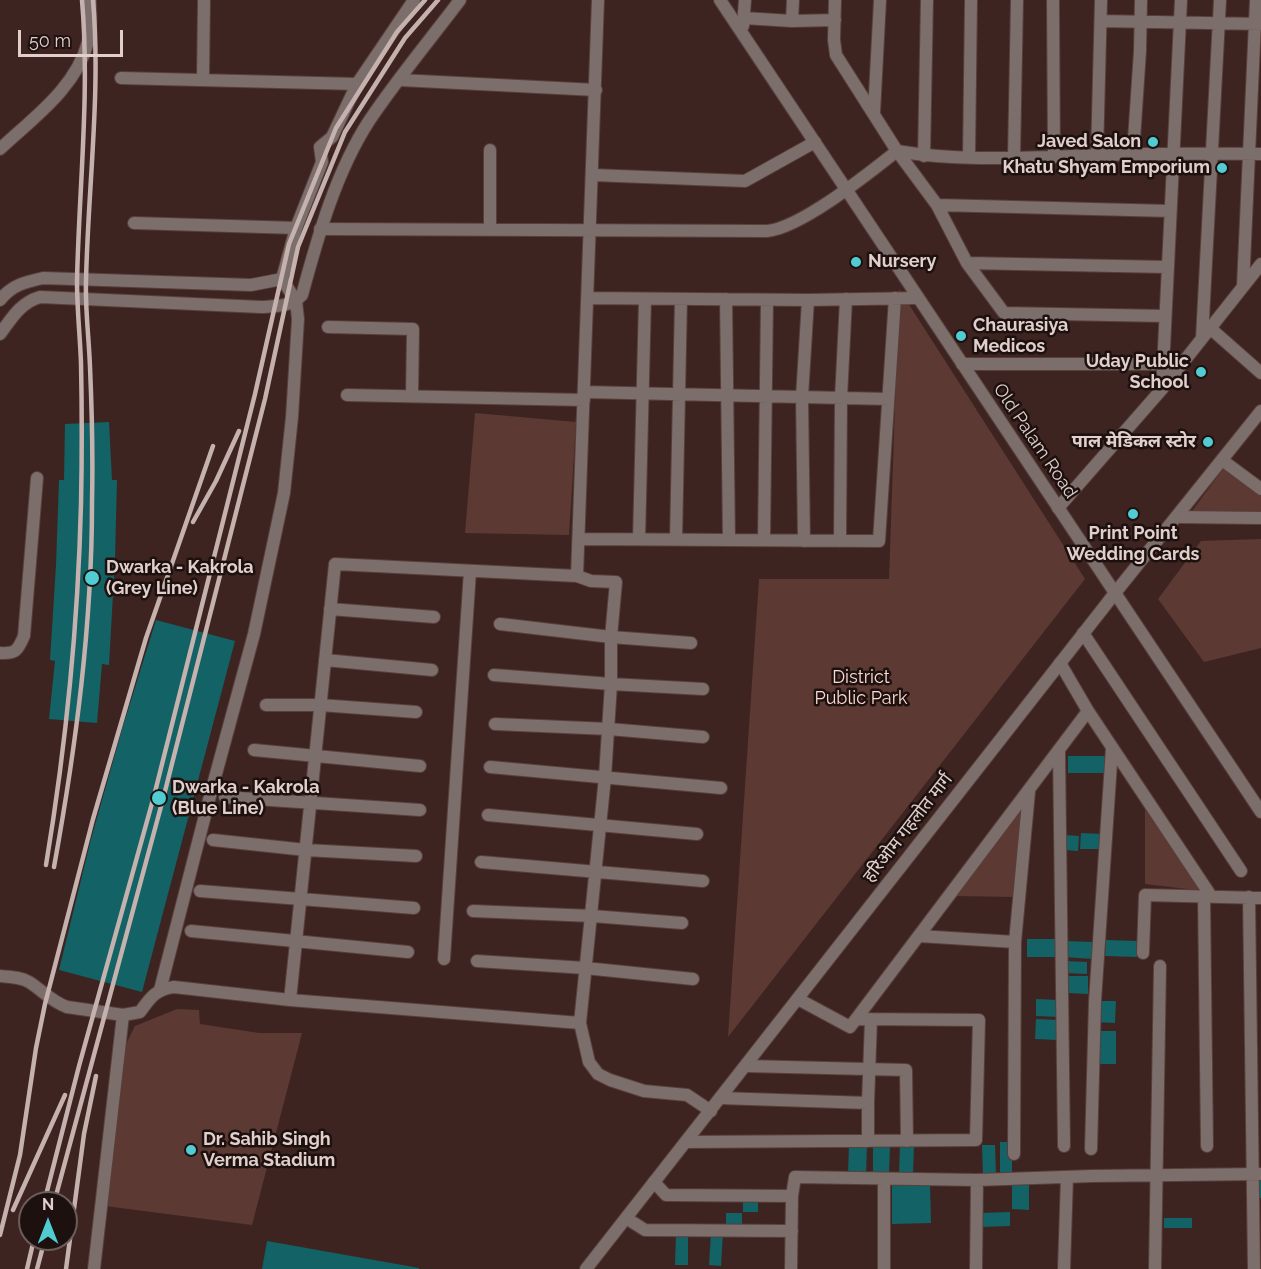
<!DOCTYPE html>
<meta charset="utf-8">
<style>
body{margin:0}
#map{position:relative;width:1261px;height:1269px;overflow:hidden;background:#3e2420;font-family:Raleway,sans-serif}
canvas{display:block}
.north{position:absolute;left:18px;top:1191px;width:60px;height:60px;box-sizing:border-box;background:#1d110f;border:2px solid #6b5d5b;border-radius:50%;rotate:0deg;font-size:16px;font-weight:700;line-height:24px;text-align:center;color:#e1cfcc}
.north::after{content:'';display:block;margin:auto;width:21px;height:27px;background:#51ccd3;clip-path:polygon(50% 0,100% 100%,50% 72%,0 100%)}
.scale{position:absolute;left:18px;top:30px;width:105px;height:27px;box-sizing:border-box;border:3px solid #e1cfcc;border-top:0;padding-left:8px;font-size:18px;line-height:21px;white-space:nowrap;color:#e1cfcc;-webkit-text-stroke:4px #1d110f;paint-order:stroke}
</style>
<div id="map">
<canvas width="1261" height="1269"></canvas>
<div class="north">N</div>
<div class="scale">50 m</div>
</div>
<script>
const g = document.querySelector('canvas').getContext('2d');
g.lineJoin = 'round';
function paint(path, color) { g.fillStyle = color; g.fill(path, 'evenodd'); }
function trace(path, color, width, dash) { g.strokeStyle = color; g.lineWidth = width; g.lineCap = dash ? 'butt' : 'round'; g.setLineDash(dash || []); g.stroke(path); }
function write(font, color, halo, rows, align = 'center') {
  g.font = font + ' Raleway,"Noto Sans Devanagari",sans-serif'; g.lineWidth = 5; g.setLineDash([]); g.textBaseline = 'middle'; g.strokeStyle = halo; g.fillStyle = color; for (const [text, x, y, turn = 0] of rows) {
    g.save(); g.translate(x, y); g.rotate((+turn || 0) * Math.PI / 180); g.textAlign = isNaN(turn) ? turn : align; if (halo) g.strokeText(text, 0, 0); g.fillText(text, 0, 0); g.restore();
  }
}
paint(new Path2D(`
 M 899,289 L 1085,579 L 728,1037 L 759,579 L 889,579 Z
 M 475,413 L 576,422 L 569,535 L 465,533 Z
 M 1223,469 L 1261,496 L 1261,514 L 1192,511 Z
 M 1261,539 L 1261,648 L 1204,662 L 1158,599 L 1201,541 Z
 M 1024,803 L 1016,897 L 956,896 Z
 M 1145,807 L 1204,891 L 1145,884 Z
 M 177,1009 L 199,1010 L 200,1024 L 259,1033 L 302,1033 L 252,1225 L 105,1206 L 126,1044 L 135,1026 Z`), '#5d3933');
paint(new Path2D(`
 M 109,422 L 112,480 L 117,480 L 115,559 L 109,665 L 102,664 L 97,723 L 49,719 L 55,661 L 50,660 L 56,565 L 59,480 L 64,480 L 65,424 Z
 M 156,620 L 235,641 L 142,992 L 59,970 L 91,839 L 123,726 Z
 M 1068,756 L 1105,756 L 1104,773 L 1068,773 Z
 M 1081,833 L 1102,834 L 1101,849 L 1080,849 Z
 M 1065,835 L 1079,836 L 1078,851 L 1065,850 Z
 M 1027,939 L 1059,939 L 1059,957 L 1027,957 Z
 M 1106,940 L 1138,941 L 1138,957 L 1105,956 Z
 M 1064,941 L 1094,942 L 1093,959 L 1064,957 Z
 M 1066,961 L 1087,962 L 1087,974 L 1066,973 Z
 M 1068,976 L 1088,976 L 1088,994 L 1068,993 Z
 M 1036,999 L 1060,1000 L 1059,1017 L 1036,1016 Z
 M 1095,1001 L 1116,1001 L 1115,1023 L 1095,1022 Z
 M 1036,1019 L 1059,1020 L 1058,1040 L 1035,1039 Z
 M 1095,1031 L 1116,1031 L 1116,1064 L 1094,1064 Z
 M 1000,1142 L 1012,1142 L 1012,1174 L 1000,1174 Z
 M 849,1144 L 867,1144 L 866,1175 L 848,1175 Z
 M 873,1145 L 890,1145 L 889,1175 L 873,1175 Z
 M 900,1145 L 914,1145 L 913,1175 L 899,1174 Z
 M 982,1145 L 995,1145 L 996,1176 L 983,1176 Z
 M 1257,1179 L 1261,1179 L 1261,1198 L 1257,1198 Z
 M 1012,1182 L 1029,1182 L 1029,1210 L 1012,1209 Z
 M 930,1184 L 931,1223 L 892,1224 L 892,1185 Z
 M 743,1196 L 758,1197 L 758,1212 L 743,1212 Z
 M 1010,1212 L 1010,1226 L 981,1227 L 980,1213 Z
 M 726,1213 L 742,1213 L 742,1229 L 726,1229 Z
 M 1164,1218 L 1192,1218 L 1192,1228 L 1164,1228 Z
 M 711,1233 L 723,1233 L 721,1266 L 709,1265 Z
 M 676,1234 L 688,1234 L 688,1265 L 675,1265 Z
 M 267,1241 L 419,1268 L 419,1269 L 262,1269 Z`), '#126266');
const minor = new Path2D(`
 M 835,0 L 834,40 L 836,55 L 897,151 L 937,205 L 967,263 L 1004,313 L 1165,316
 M 1053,0 L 1054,157
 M 744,18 L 792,21 L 835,20
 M 792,21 L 793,0
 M 1101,21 L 1261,24
 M 743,26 L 745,0
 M 121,78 L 357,84
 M 203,80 L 204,0
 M 400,80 L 596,90
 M 874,113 L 880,0
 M 0,149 C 33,118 76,88 88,42 C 92,28 90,14 90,0
 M 490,150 L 490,230
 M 1133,154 L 1140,51 L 1141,0
 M 1097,155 L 1101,0
 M 924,156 L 927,0
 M 969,156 L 971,0
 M 1014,157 L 1017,0
 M 593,175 L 745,181 L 815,142
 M 937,205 L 1170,211
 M 134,223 L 296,228
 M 320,229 L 767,231 C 801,228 869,173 897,151 C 954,161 1015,158 1072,156 C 1135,154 1198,153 1261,154
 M 967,263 L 1167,267
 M 1243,286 L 1256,0
 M 588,298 L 808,300 L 918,298
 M 726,299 L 729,540
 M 328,327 L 413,329 L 412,396
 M 1210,328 L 1261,373
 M 1202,338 L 1220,0
 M 962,364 L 1163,364
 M 1162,389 L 1181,0
 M 584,392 L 888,399
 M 347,395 L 584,400
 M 1222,460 L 1261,489
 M 1058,508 L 1162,389 L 1261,264
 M 1178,517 L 1261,518
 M 579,539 L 879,541 L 895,298
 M 639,539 L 645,299
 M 676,539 L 681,299
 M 764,540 L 767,300
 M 804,541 L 802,397 L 808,300
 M 840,541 L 841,398 L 846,299
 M 577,576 L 598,0
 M 330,609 L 434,617
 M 500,624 L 611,637 L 691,643
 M 1083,633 L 1241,871
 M 0,653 C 16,654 18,650 24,636 L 37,478
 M 325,660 L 432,670
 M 1060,663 L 1088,711 L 1211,896
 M 494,675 L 611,684 L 703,689
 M 266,705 L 320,705 L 416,712
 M 495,724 L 609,729 L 703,737
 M 254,750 L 420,766
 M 1059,751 L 1064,1146
 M 490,767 L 721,788
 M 225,797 L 420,810
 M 488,815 L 697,834
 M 213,840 L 306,850 L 416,856
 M 481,862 L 703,881
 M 200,891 L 414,908
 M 1204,896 L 1207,1146
 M 1249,897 L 1254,1269
 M 473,911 L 592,916 L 682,923
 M 191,931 L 408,952
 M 919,936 L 1015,942
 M 1143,953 L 1145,895 L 1261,898
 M 444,959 L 470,571
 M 477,961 L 585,968 L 693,979
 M 0,976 C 10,977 21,977 29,982 C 42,990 52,1002 67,1007 L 123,1015 L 140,1012 C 150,998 156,989 174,987 L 290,1000 L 580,1023
 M 160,990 L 210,796 L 254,634 L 284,493 L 292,417 L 298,319 L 296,301 L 282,279
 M 798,999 L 850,1027 L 1088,711
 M 290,1000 L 335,564 L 577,576 L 591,581 L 616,582 L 611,637 L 611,684 L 605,777 L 580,1023 L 589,1062 L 598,1074 L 610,1080 L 644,1091 L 687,1095 L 711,1111
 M 746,1066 L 906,1070 L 907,1141
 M 720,1098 L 868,1103 L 871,1019
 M 868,1141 L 868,1103
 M 686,1142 L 976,1140 L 979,1020 L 857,1019
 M 1091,1149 L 1095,1001 L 1112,748
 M 1014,1154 L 1015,942 L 1029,792
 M 884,1179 L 884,1269
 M 654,1182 L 666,1195 L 792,1196 L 795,1177 L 977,1180 L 1092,1176 L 1261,1174
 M 626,1218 L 645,1230 L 792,1231
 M 94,1269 L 123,1015
 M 791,1269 L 792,1196
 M 976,1269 L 977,1180
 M 1064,1269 L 1067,1177
 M 1155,1269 L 1160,966`);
const tertiary = new Path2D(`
 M 720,0 L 1261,812
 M 0,300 C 12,285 25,282 43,278 L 251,285 L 282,279 L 296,228 L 322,162 L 320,147 L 332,137 L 357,84 L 414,0
 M 0,334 C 12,318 20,303 40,297 L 261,307 C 277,306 290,307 302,295 C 318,236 336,172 369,121 C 397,79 430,40 460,0
 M 586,1269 L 1115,593 L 1261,411`);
trace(minor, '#583f3c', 14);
trace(tertiary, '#583f3c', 14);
trace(minor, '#7c6e6b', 12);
trace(tertiary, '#7c6e6b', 12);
trace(new Path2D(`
 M 193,522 L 216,481 L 239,431
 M 46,865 C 66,745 78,625 81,504 C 82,457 82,410 81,363 C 80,336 77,309 77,281 C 79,188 90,93 82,0
 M 54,867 C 76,746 92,625 92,503 C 93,457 92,412 90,367 C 89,338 85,309 86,281 C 88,187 101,93 93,0
 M 44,1203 L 79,1066 L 154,796 L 255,394 L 289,244 L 336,128 L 397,32 L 425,0
 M 54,1203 L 163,799 L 265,399 L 298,247 L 345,132 L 405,38 L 438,0
 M 13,1210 L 65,1095
 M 0,1235 L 20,1155 L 36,1048 L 45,1004 L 93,819 L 146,638 L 213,446
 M 27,1269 L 34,1239
 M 37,1269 L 45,1239
 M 66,1269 L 84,1134 L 96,1076`), '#c5b1ae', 4.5);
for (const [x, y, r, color] of [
 [1153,142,6,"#51ccd3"],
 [1222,168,6,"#51ccd3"],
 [856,262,6,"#51ccd3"],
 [961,336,6,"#51ccd3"],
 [1201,372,6,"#51ccd3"],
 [1208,442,6,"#51ccd3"],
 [1133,514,6,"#51ccd3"],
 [92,578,8,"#51ccd3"],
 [159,798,8,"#51ccd3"],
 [191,1150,6,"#51ccd3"]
]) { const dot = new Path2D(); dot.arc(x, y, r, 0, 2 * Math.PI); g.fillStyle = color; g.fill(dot); trace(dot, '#1d110f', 2); }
write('bold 18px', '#e1cfcc', '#1d110f', [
 ["Javed Salon",1141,142,"right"],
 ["Khatu Shyam Emporium",1210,168,"right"],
 ["Nursery",868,262],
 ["Chaurasiya",973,326],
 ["Medicos",973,347],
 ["Uday Public",1189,362,"right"],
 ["School",1189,383,"right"],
 ["पाल मेडिकल स्टोर",1196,442,"right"],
 ["Print Point",1133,534,"center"],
 ["Wedding Cards",1133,555,"center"],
 ["Dwarka - Kakrola",106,568],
 ["(Grey Line)",106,589],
 ["Dwarka - Kakrola",172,788],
 ["(Blue Line)",172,809],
 ["Dr. Sahib Singh",203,1140],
 ["Verma Stadium",203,1161]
], 'left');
write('18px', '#e1cfcc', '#1d110f', [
 ["Old Palam Road",1035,441,56],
 ["हरिओम गहलोत मार्ग",908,828,-52]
]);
write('18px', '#fcd8d2', '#1d110f', [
 ["District",861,678],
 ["Public Park",861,699]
]);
</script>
